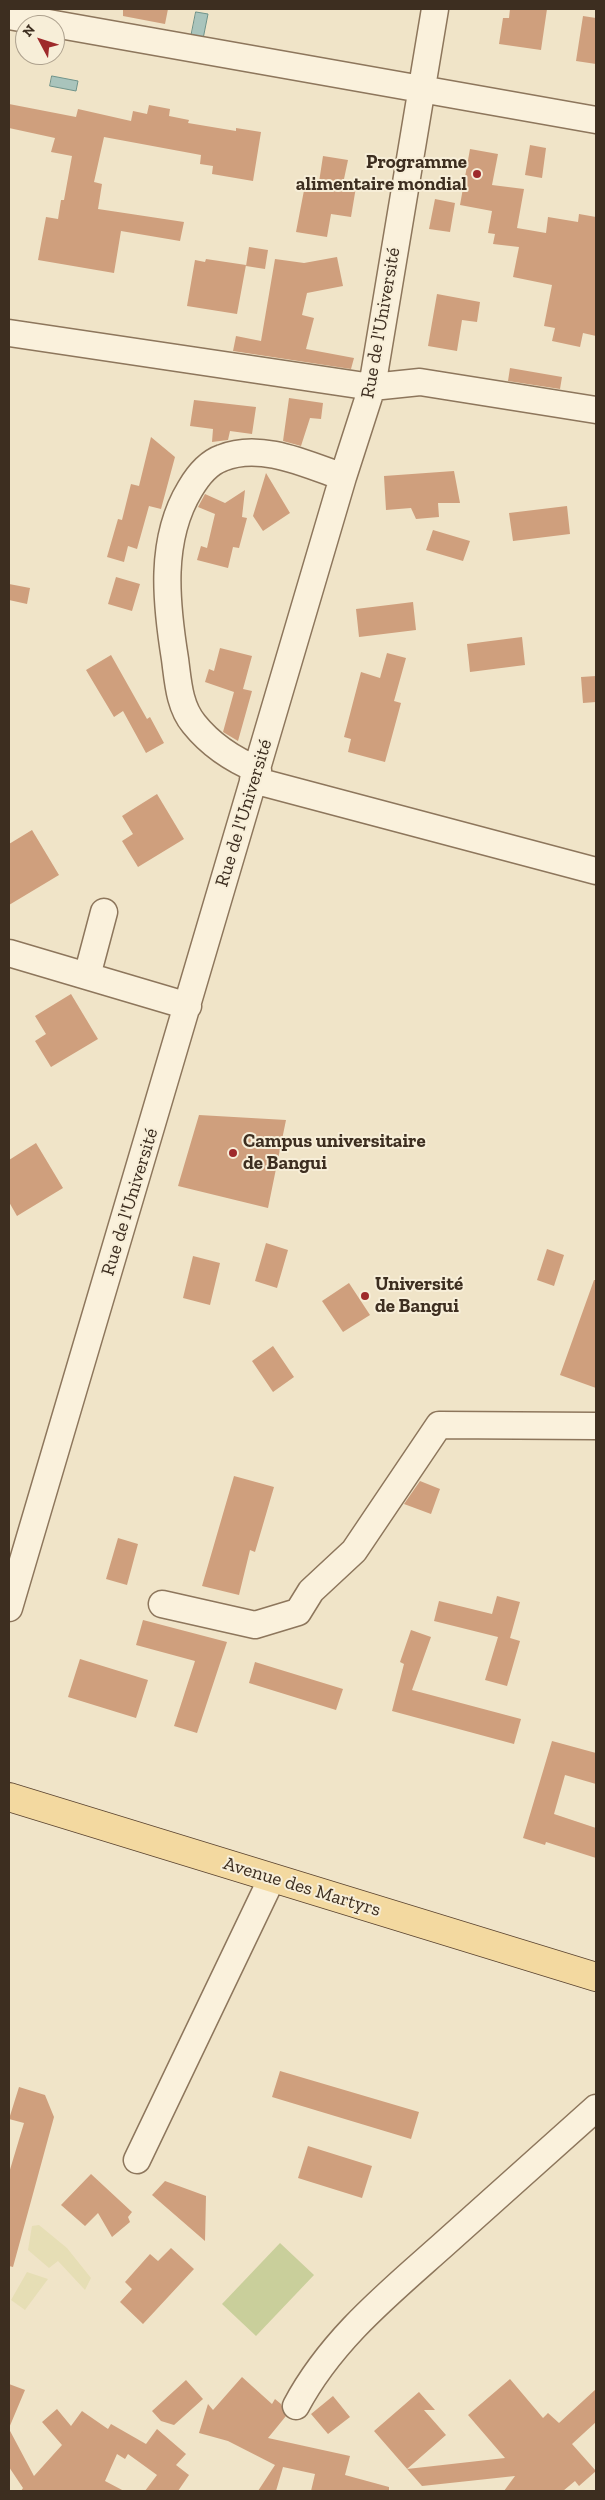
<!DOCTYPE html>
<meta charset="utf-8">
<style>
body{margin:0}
#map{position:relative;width:605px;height:2500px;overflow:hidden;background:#f0e4c8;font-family:"Zilla Slab",serif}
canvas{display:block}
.frame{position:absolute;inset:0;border:10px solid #3d2e20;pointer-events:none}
.north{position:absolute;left:15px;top:15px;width:50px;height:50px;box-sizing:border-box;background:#f7eed8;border:1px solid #ada18e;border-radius:50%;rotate:310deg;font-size:14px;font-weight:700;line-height:20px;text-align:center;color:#3d2e20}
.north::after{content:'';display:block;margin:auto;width:18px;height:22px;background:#9e2a2b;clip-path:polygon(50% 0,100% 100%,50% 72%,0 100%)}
</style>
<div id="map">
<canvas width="605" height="2500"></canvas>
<div class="frame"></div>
<div class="north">N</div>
</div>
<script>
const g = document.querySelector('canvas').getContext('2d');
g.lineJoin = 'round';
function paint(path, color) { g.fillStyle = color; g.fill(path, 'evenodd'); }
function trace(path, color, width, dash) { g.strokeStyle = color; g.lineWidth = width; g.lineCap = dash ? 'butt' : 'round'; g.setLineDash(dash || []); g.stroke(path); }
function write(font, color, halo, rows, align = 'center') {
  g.font = font + ' "Zilla Slab",serif'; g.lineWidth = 4; g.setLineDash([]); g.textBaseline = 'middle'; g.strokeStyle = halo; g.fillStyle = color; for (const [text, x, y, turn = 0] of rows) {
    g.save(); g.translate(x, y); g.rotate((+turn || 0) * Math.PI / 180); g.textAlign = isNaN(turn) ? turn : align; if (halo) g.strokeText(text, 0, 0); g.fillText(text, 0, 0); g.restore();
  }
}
paint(new Path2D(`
 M 39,2225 L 67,2248 L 91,2278 L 85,2290 L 58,2261 L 49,2268 L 28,2250 L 32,2226 Z
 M 27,2272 L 48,2279 L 25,2310 L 11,2300 Z`), '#e6deb5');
paint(new Path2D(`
 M 280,2243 L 314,2275 L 256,2336 L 222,2304 Z`), '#c9cf9b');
const water = new Path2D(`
 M 196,12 L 208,14 L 203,39 L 191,37 Z
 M 52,76 L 78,81 L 76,91 L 50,86 Z`);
paint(water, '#a9c4bc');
trace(water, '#6f938a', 1);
paint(new Path2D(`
 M 123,9 L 168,9 L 165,24 L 123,16 Z
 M 510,9 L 547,9 L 541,50 L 499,44 L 503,18 L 509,18 Z
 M 583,16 L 596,18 L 596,64 L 576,61 Z
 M 9,104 L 76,117 L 78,109 L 131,121 L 133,111 L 147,114 L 149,105 L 170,109 L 169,116 L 189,120 L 188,123 L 236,131 L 236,128 L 261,132 L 253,181 L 212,174 L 213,166 L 200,164 L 201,155 L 104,137 L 94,182 L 102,184 L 98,209 L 184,222 L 180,241 L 121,231 L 114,273 L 38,260 L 46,217 L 58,219 L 61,200 L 64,200 L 72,156 L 51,152 L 55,138 L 9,128 Z
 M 530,145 L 546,148 L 542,178 L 525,175 Z
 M 470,149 L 498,154 L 492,185 L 524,189 L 517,228 L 546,233 L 548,217 L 578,222 L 579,214 L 596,217 L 596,336 L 583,333 L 580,347 L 552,341 L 555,328 L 544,326 L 552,285 L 513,277 L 519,247 L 493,244 L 495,234 L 488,233 L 492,211 L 460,205 Z
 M 323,156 L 348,160 L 344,179 L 357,181 L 351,217 L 331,214 L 327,237 L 296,232 L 306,180 L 319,182 Z
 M 435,199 L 455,203 L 450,232 L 429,229 Z
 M 249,247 L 268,250 L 265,269 L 246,266 Z
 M 337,257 L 343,286 L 307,293 L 302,315 L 314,318 L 306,349 L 354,358 L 351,369 L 233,351 L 236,336 L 261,341 L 275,259 L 304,263 Z
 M 206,259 L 246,265 L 237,314 L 187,306 L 195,260 L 205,262 Z
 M 437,294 L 480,302 L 477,322 L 462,320 L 457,351 L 428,346 Z
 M 510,368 L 562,377 L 560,389 L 508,381 Z
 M 289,398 L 323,403 L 321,419 L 310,418 L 301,446 L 283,441 Z
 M 194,400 L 256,407 L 252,434 L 230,431 L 228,440 L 212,442 L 213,429 L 190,426 Z
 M 151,437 L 175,457 L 161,509 L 149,506 L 137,549 L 128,546 L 124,562 L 107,557 L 118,519 L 122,520 L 131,484 L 139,486 Z
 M 454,471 L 460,503 L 438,503 L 439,517 L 416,519 L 411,508 L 386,510 L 384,476 Z
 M 266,473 L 290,513 L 263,531 L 253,516 Z
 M 245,490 L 242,517 L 247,518 L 239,548 L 233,547 L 228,568 L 197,560 L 201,546 L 207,548 L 215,514 L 198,507 L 205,494 L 225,503 Z
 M 567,506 L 570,534 L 513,541 L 509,513 Z
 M 433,530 L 470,541 L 463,561 L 426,550 Z
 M 116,577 L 140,584 L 132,611 L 108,604 Z
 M 9,584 L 30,588 L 27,604 L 9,600 Z
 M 413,602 L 416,630 L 359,637 L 356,609 Z
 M 522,637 L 525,665 L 470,672 L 467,644 Z
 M 220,648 L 252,656 L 243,689 L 252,691 L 238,741 L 223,732 L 234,692 L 205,682 L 209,669 L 214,671 Z
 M 387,653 L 406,658 L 394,701 L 401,703 L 385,762 L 348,752 L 351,739 L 344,737 L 361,672 L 380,678 Z
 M 111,655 L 147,719 L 150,717 L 164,743 L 146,753 L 123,711 L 114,717 L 86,670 Z
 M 596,676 L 596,702 L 583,703 L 581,677 Z
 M 157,794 L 184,839 L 138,867 L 122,841 L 133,834 L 122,816 Z
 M 32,830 L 59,875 L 9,905 L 9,844 Z
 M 71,994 L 98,1039 L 51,1067 L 35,1041 L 46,1034 L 35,1016 Z
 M 199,1115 L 286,1120 L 268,1208 L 178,1186 Z
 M 36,1143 L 63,1188 L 17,1216 L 9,1202 L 9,1160 Z
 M 266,1243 L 288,1250 L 277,1288 L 255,1281 Z
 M 547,1249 L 564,1255 L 554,1286 L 537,1280 Z
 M 193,1256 L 220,1263 L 210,1305 L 183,1298 Z
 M 594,1280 L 596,1280 L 596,1388 L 560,1375 Z
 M 349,1283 L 370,1315 L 343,1332 L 322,1301 Z
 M 273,1346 L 294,1377 L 273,1392 L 252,1361 Z
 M 234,1476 L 274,1487 L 255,1552 L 250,1550 L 239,1595 L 202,1586 Z
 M 420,1481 L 440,1489 L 431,1514 L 404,1504 Z
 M 118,1538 L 138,1544 L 127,1585 L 106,1579 Z
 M 497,1596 L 520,1602 L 510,1638 L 520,1641 L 507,1686 L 485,1680 L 498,1637 L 434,1621 L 439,1601 L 492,1614 Z
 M 143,1620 L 227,1642 L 197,1733 L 174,1726 L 195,1661 L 136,1645 Z
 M 411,1630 L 431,1637 L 412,1690 L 521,1719 L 514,1744 L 392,1711 L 404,1664 L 400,1662 Z
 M 80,1659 L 148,1680 L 136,1718 L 68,1697 Z
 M 255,1662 L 343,1689 L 336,1710 L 249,1683 Z
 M 552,1741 L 596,1753 L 596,1784 L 565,1775 L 554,1814 L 596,1828 L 596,1858 L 546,1842 L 545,1845 L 523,1838 Z
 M 280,2071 L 419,2112 L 411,2139 L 272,2097 Z
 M 19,2087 L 45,2095 L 54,2117 L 13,2267 L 9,2266 L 9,2173 L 24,2123 L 9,2119 Z
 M 308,2146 L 372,2166 L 362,2198 L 298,2178 Z
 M 91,2174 L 132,2212 L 128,2217 L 130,2222 L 112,2237 L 98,2213 L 85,2226 L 61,2205 Z
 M 165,2181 L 206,2196 L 205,2241 L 152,2195 Z
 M 171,2248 L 194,2269 L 143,2324 L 120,2302 L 132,2289 L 125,2282 L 150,2254 L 158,2261 Z
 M 242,2377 L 272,2404 L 275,2399 L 281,2404 L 286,2416 L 268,2438 L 350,2456 L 345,2475 L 389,2487 L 389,2491 L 311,2491 L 315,2474 L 283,2467 L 276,2491 L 258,2491 L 275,2465 L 228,2441 L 199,2433 L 208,2404 L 213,2410 Z
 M 510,2379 L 543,2418 L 548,2413 L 559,2423 L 596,2389 L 596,2422 L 572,2444 L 596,2471 L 579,2486 L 575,2481 L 563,2491 L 504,2491 L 515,2476 L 422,2486 L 374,2431 L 419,2392 L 435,2410 L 424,2410 L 446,2435 L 407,2469 L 505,2458 L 468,2415 Z
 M 186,2380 L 203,2399 L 174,2425 L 161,2421 L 152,2411 Z
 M 9,2384 L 25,2390 L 9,2428 Z
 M 333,2396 L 350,2417 L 328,2434 L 311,2414 Z
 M 57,2409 L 71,2426 L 82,2411 L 108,2429 L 111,2424 L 146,2444 L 157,2429 L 186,2454 L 176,2465 L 189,2475 L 178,2491 L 145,2491 L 157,2475 L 128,2454 L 125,2459 L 117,2454 L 105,2481 L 124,2491 L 21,2491 L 23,2488 L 9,2467 L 9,2429 L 34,2476 L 62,2445 L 42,2422 Z`), '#cf9f7d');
const minor = new Path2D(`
 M 9,16 L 596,120
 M 9,333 L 372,387 L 420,382 L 596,410
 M 258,770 C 234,760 210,744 194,724 C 179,706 178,681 175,659 C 166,603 159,540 190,489 C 197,477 208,463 222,458 C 260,442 306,464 343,477
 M 253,780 L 596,871
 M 9,953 L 188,1006
 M 87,976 L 104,912
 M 162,1604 L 255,1625 L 298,1612 L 311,1591 L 354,1551 L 439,1425 L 596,1426
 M 9,1608 L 343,477 L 372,387 L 435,9
 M 137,2160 L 272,1878
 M 296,2406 C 331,2340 388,2294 443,2245 C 494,2199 545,2154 596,2108`);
const major = new Path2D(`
 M 9,1797 L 596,1977`);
trace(minor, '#8d765c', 29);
trace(major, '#5b4430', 30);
trace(minor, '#faf1dc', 26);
trace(major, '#f3d9a0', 28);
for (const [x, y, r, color] of [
 [477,174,5,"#9e2a2b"],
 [233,1153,5,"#9e2a2b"],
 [365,1296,5,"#9e2a2b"]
]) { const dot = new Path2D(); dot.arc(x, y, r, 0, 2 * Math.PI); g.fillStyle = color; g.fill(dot); trace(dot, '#f7eed8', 2); }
write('bold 19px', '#3d2e20', '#f7eed8', [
 ["Programme",467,163,"right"],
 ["alimentaire mondial",467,185,"right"],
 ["Campus universitaire",243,1142],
 ["de Bangui",243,1164],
 ["Université",375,1285],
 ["de Bangui",375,1307]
], 'left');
write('19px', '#3d2e20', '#f7eed8', [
 ["Rue de l'Université",381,323,-80],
 ["Rue de l'Université",244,813,-73],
 ["Rue de l'Université",130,1202,-73],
 ["Avenue des Martyrs",302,1887,17]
]);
</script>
